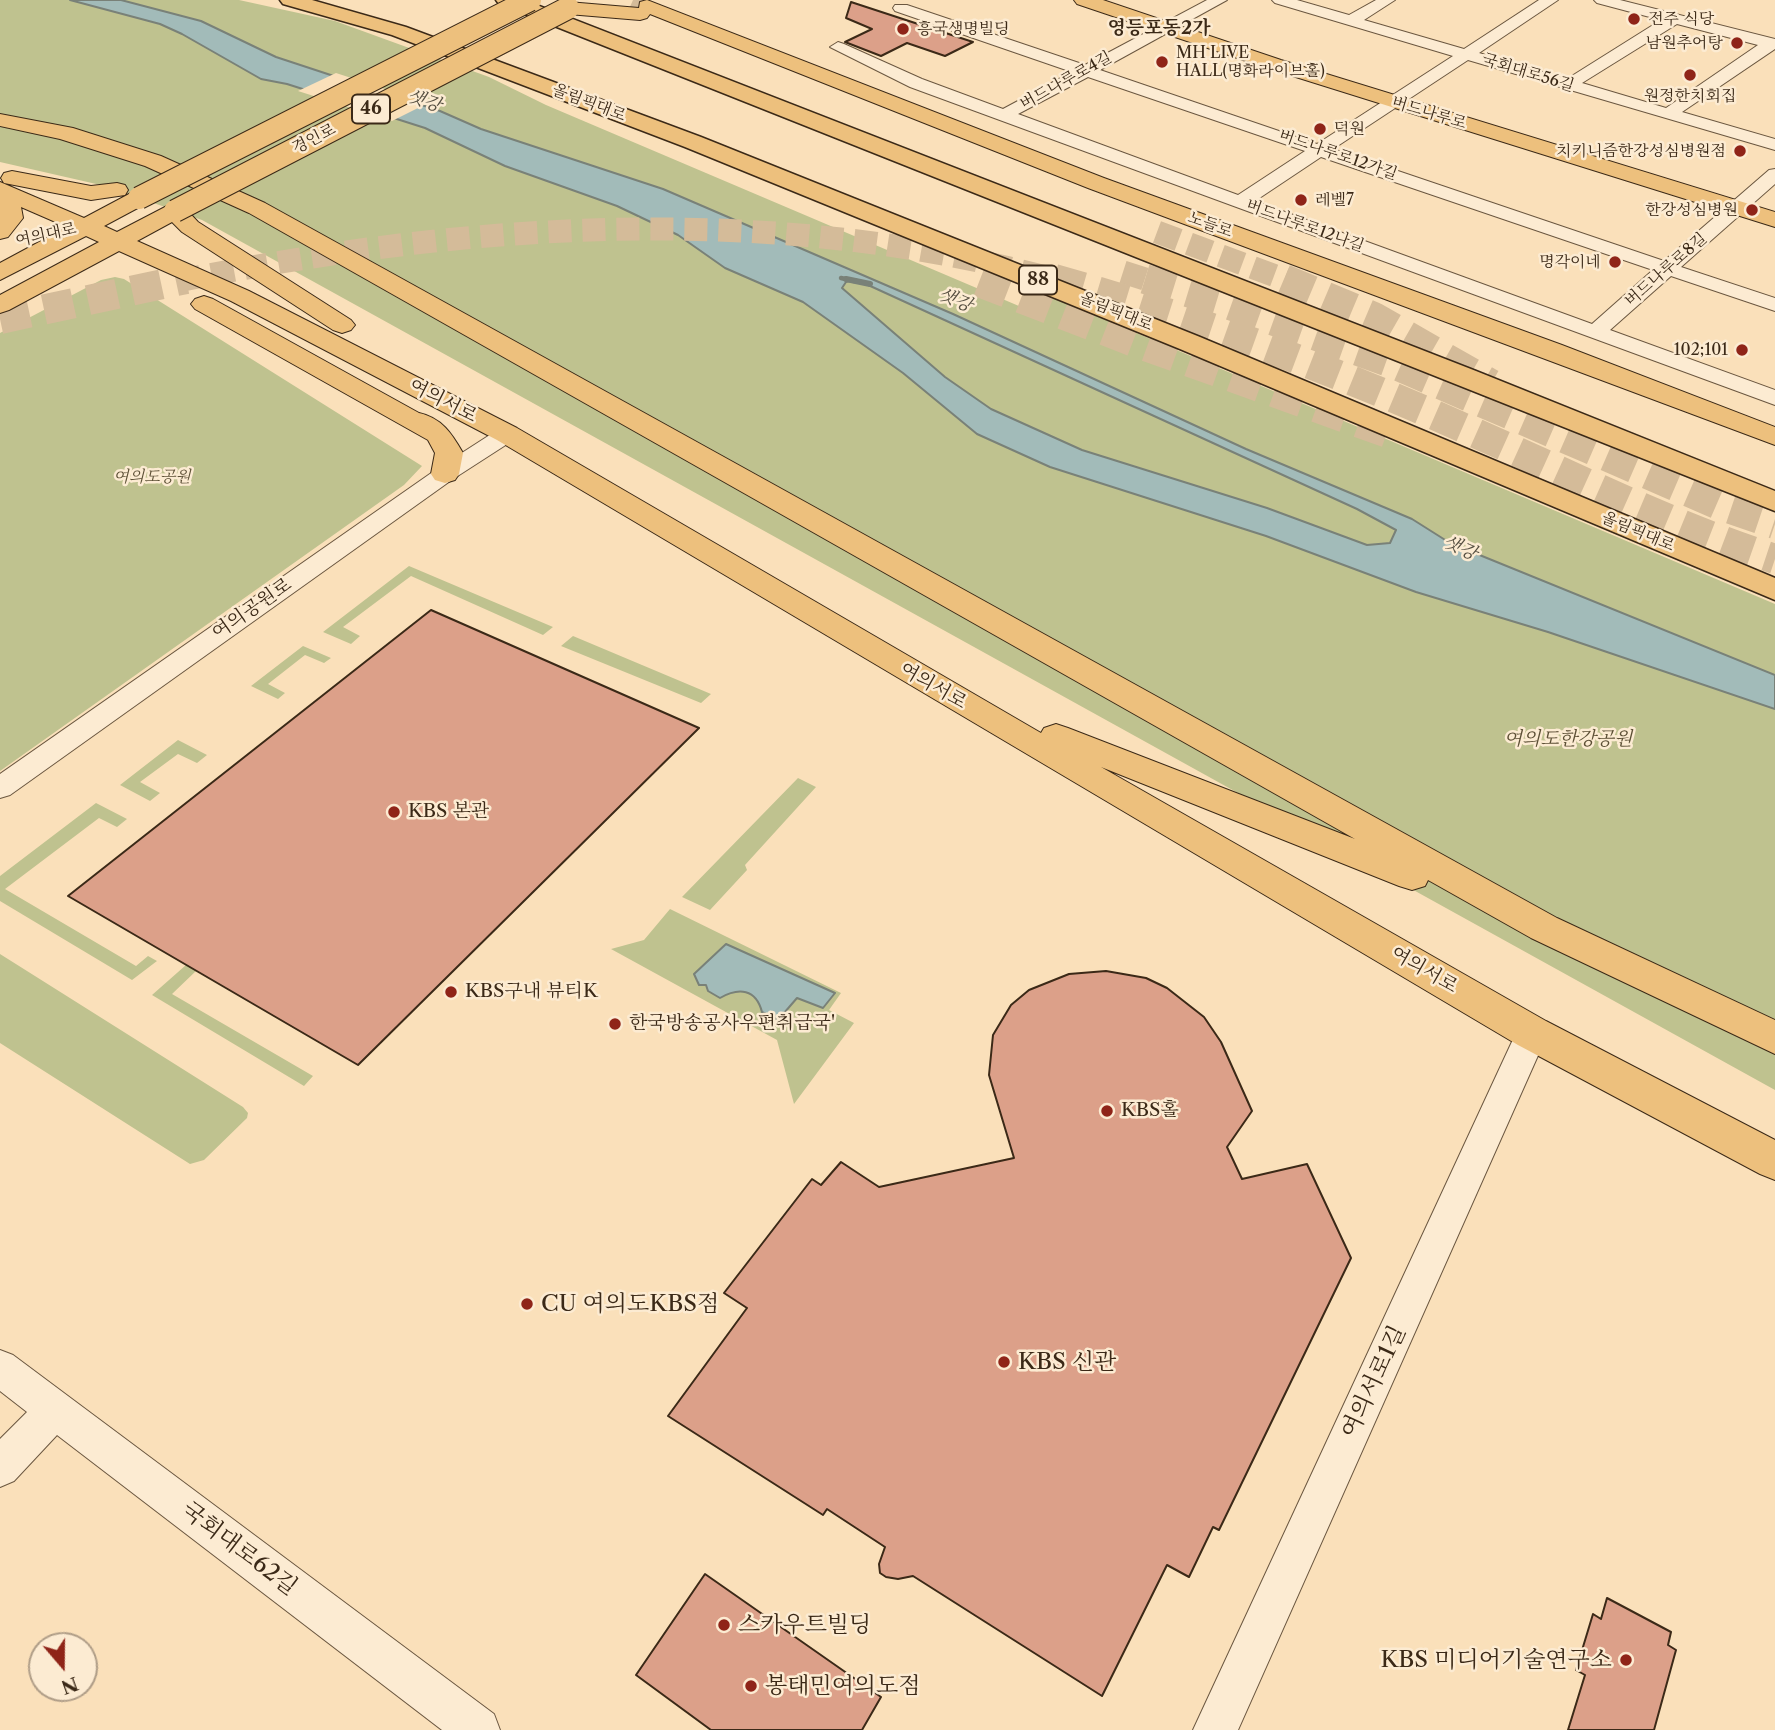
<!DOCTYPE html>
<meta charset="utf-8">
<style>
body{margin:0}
#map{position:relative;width:1775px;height:1730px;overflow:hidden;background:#fae0ba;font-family:"Libre Caslon Text",serif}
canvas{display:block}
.north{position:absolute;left:28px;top:1632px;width:70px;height:70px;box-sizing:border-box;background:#fcebd2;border:2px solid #af9d87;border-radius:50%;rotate:160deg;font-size:19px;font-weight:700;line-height:28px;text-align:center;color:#3b2917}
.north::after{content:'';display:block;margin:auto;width:24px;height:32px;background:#8f2418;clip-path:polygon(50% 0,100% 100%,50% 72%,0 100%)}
</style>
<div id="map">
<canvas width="1775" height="1730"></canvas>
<div class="north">N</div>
</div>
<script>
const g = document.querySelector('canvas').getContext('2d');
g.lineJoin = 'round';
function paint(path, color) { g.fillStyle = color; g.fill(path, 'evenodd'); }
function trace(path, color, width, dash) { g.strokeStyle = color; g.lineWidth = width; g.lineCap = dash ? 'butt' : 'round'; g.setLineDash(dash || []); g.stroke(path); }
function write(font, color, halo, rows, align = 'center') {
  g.font = font + ' "Libre Caslon Text","Noto Serif KR",serif'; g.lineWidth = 5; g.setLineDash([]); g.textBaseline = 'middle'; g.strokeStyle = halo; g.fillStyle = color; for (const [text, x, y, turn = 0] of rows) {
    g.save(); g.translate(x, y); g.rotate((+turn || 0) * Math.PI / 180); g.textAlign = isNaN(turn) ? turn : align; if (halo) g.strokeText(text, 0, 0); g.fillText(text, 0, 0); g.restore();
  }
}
paint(new Path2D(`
 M 0,0 L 239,0 L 335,21 L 489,77 L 546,105 L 1033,312 L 1054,298 L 1775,604 L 1775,1090 L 202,220 L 105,186 L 0,162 Z
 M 115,277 L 124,279 L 422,466 L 404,485 L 0,771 L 0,333 L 101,280 Z
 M 409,566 L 553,627 L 543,635 L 411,576 L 343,627 L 360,636 L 351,644 L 323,632 Z
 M 573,636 L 711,694 L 701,703 L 561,646 Z
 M 303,646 L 331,658 L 324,663 L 305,655 L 268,684 L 285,693 L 278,699 L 251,686 Z
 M 178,740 L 207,755 L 197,763 L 178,754 L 140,782 L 160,793 L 150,801 L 120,785 Z
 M 798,778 L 816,787 L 745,865 L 747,870 L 710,910 L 682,897 Z
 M 96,803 L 127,819 L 117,827 L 99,818 L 5,889 L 136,966 L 148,956 L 157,961 L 132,980 L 0,901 L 0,876 Z
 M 670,909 L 841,993 L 829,1010 L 854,1023 L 794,1104 L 777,1040 L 611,949 L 644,940 Z
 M 0,954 L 243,1107 L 248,1113 L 247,1118 L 204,1160 L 190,1164 L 0,1043 Z
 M 186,965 L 196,971 L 172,994 L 313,1076 L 304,1086 L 152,995 Z`), '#bfc28f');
const water = new Path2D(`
 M 70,0 L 121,0 L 201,21 L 276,57 L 440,111 L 481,129 L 663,189 L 953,314 L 1246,449 L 1412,519 L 1450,543 L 1775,675 L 1775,709 L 1548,632 L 1416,592 L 1266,536 L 1050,467 L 977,434 L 903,373 L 803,302 L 725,268 L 678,235 L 617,206 L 505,166 L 425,128 L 287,84 L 261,79 L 182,34 L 160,24 ZM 855,279 L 1357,509 L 1396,530 L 1390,543 L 1367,545 L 1267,508 L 1082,450 L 991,409 L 945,377 L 842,288 L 846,282 Z
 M 726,944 L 835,993 L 823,1008 L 797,998 L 778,1020 L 762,1012 C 756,989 739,987 720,998 L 708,991 L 706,985 L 699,985 L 694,974 Z`);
paint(water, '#a2bbb9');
trace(water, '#798178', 2);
paint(new Path2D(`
 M 336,73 L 428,103 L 392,121 L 298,91 Z`), '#fae0ba');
trace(new Path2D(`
 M 841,278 L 854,281`), '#798178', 4.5);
trace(new Path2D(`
 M 846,279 L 870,284`), '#798178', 6);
const building = new Path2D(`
 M 851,2 L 973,42 L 945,56 L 907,43 L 881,56 L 845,42 L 872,29 L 846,18 Z
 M 431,610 L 699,728 L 358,1065 L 68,896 Z
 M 1106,971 L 1146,978 L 1167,988 L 1204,1017 L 1221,1042 L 1252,1111 L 1227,1147 L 1242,1179 L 1307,1164 L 1351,1258 L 1219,1530 L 1213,1527 L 1189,1577 L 1167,1565 L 1102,1696 L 913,1576 L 898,1579 L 886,1577 L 880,1573 L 879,1564 L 885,1547 L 827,1509 L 823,1515 L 668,1416 L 747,1308 L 724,1293 L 812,1179 L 821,1185 L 841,1162 L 879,1187 L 1014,1158 L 989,1075 L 993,1035 L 1011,1005 L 1029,990 L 1069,974 Z
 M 705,1574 L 881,1697 L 862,1730 L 711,1730 L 636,1675 Z
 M 1607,1598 L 1671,1632 L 1668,1645 L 1676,1650 L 1654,1730 L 1568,1730 L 1585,1675 L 1576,1670 L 1593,1614 L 1601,1619 Z`);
paint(building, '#dca089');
trace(building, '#3b2917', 2);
trace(new Path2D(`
 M 633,0 L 647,6`), '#d4bb99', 22, [22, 10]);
trace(new Path2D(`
 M 1157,232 L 1289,281
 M 1123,272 L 1151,281
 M 178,281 C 467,223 773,201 1060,281`), '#d4bb99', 23, [23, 11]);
trace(new Path2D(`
 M 1054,279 C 1192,317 1326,367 1457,425 C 1563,471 1665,523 1775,559
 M 1145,279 L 1230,305 L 1389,362 L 1719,505 L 1775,524
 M 1284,279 L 1374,317 L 1491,384
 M 979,282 L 1137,343 L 1399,437
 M 0,319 L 186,279`), '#d4bb99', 30, [30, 15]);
const minor = new Path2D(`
 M 1207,0 L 1227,0 L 1100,70 L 1317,144 L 1453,56 L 1275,3 L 1272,0 L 1297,0 L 1349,15 L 1376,0 L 1395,0 L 1364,20 L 1464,49 L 1539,0 L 1558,0 L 1479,53 L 1567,79 L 1661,20 L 1597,3 L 1594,0 L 1620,0 L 1775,39 L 1775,49 L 1682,112 L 1775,139 L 1775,150 L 1468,60 L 1333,149 L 1664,261 L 1769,170 L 1775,169 L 1775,184 L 1681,267 L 1775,298 L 1775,311 L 1671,276 L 1610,330 L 1775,390 L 1775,405 L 910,87 L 830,47 L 838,42 L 844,44 L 922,79 L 1003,109 L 1072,72 L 895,11 L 893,8 L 895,5 L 907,5 L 1085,65 ZM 1677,24 L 1758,45 L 1666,108 L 1582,83 ZM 1088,77 L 1305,151 L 1238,195 L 1018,114 ZM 1321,157 L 1653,270 L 1592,324 L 1255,201 Z
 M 507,427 L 515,429 L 518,434 L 515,439 L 453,479 L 10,795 L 0,798 L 0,774 L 437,469 L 499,429 Z
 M 1532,1020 L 1544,1024 L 1548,1033 L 1238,1730 L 1193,1730 L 1516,1033 L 1520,1024 Z
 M 0,1350 L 13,1355 L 494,1714 L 500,1730 L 442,1730 L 57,1435 L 14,1481 L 0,1487 L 0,1439 L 27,1412 L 0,1391 Z`);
const major = new Path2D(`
 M 647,0 L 1104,178 L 1562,345 L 1775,427 L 1775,445 L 1088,188 L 650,14 L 647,18 L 640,20 L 568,14 L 558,8 L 568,2 L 639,8 L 640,2 Z
 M 1074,0 L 1103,0 L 1281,60 L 1775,212 L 1775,227 L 1267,68 L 1077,4 Z
 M 0,114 L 73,128 L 161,156 L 265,203 L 1557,918 L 1775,1020 L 1775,1054 L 1531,938 L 1428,880 L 1425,886 L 1412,890 L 1399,886 L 1101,767 L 1546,1021 L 1775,1140 L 1775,1180 L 1760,1174 L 1518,1045 L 497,440 L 231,301 L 119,251 L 9,310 L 0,313 L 0,295 L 99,242 L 86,236 L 0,280 L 0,263 L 67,227 L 21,207 L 23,218 L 8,237 L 0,239 L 0,182 L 84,218 L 131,193 L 147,193 L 151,198 L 147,203 L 104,226 L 117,232 L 167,206 L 183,206 L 198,222 L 351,320 L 355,325 L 351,330 L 342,333 L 333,330 L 182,232 L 172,222 L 137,241 L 249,291 L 517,428 L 1041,733 L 1044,728 L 1056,724 L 1068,728 L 1355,839 L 249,213 L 145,166 L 60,139 L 0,126 Z
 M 12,171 L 91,186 L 117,183 L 125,185 L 128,190 L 125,195 L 91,200 L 4,183 L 1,178 L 4,173 Z
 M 204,296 L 213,299 L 419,413 C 442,418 452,434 463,453 L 459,474 L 455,480 L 445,483 L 435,480 L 431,474 L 435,453 L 428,440 L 195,309 L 191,304 L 195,299 Z`);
const highway = new Path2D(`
 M 280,0 L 312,0 L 406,27 L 701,137 L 1200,337 L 1775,578 L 1775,600 L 1180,349 L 685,147 L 392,35 L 283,4 Z
 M 496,0 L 524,0 L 1476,371 L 1775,491 L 1775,511 L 499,4 Z`);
trace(minor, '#6b5740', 2);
trace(major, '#3b2917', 2);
trace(highway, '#3b2917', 3);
paint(minor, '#fcebd2');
paint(major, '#edc07d');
paint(highway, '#edc07d');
const majorBridge = new Path2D(`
 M 139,198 L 530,0
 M 175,211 L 568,8`);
trace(majorBridge, '#3b2917', 24, []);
trace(majorBridge, '#edc07d', 22);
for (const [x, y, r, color] of [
 [1634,19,7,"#8f2418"],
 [903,29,7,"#8f2418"],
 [1737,43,7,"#8f2418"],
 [1162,62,7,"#8f2418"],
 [1690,75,7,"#8f2418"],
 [1320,129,7,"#8f2418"],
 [1740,151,7,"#8f2418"],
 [1301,200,7,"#8f2418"],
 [1752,210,7,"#8f2418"],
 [1615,262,7,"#8f2418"],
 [1742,350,7,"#8f2418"],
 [394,812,7,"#8f2418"],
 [451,992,7,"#8f2418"],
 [615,1024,7,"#8f2418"],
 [1107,1111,7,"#8f2418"],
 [527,1304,7,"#8f2418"],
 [1004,1362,7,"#8f2418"],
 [724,1625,7,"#8f2418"],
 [1626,1660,7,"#8f2418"],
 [751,1686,7,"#8f2418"]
]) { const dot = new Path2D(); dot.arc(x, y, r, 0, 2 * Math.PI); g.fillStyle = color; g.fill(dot); trace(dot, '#fcebd2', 2.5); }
write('16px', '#3b2917', '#fcebd2', [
 ["전주 식당",1648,19],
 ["흥국생명빌딩",917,29],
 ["남원추어탕",1723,43,"right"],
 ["MH LIVE",1176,53],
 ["HALL(명화라이브홀)",1176,71],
 ["원정한치회집",1690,96,"center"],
 ["덕원",1334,129],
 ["치키니즘한강성심병원점",1726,151,"right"],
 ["레벨7",1315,200],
 ["한강성심병원",1738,210,"right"],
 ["명각이네",1601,262,"right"],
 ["102;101",1728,350,"right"]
], 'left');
write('16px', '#3b2917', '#fcebd2', [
 ["국회대로56길",1528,73,17],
 ["버드나루로4길",1066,81,-29],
 ["올림픽대로",589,103,21],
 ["버드나루로",1429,113,17],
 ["경인로",314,139,-27],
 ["버드나루로12가길",1338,155,19],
 ["노들로",1210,225,20],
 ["버드나루로12나길",1305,226,20],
 ["여의대로",46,235,-12],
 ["버드나루로8길",1666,270,-41],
 ["올림픽대로",1116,312,22],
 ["올림픽대로",1638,532,23]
]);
write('italic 16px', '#5c4f35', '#fcebd2', [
 ["여의도공원",152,477]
]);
write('italic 18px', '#554e40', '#fcebd2', [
 ["샛강",424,101,20],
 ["샛강",955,300,24],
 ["샛강",1460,548,25]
]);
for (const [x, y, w] of [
 [371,109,38],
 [1038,280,38]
]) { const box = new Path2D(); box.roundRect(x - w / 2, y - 14.5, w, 29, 5); g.fillStyle = '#fcebd2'; g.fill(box); trace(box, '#3b2917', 2); }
write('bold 18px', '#3b2917', null, [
 ["46",371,109],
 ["88",1038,280]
]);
write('bold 19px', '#3b2917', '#fcebd2', [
 ["영등포동2가",1159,29]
]);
write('19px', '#3b2917', '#fcebd2', [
 ["여의서로",443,401,27],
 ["여의공원로",252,609,-35],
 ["여의서로",933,686,30],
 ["여의서로",1424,970,30]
]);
write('italic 19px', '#5c4f35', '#fcebd2', [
 ["여의도한강공원",1568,740]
]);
write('19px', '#3b2917', '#fcebd2', [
 ["KBS 본관",408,812],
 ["KBS구내 뷰티K",465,992],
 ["한국방송공사우편취급국'",629,1024],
 ["KBS홀",1121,1111]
], 'left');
write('23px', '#3b2917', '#fcebd2', [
 ["CU 여의도KBS점",541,1304],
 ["KBS 신관",1018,1362],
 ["스카우트빌딩",738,1625],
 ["KBS 미디어기술연구소",1612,1660,"right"],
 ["봉태민여의도점",765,1686]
], 'left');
write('23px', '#3b2917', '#fcebd2', [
 ["여의서로1길",1374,1382,-65],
 ["국회대로62길",239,1549,37]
]);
</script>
